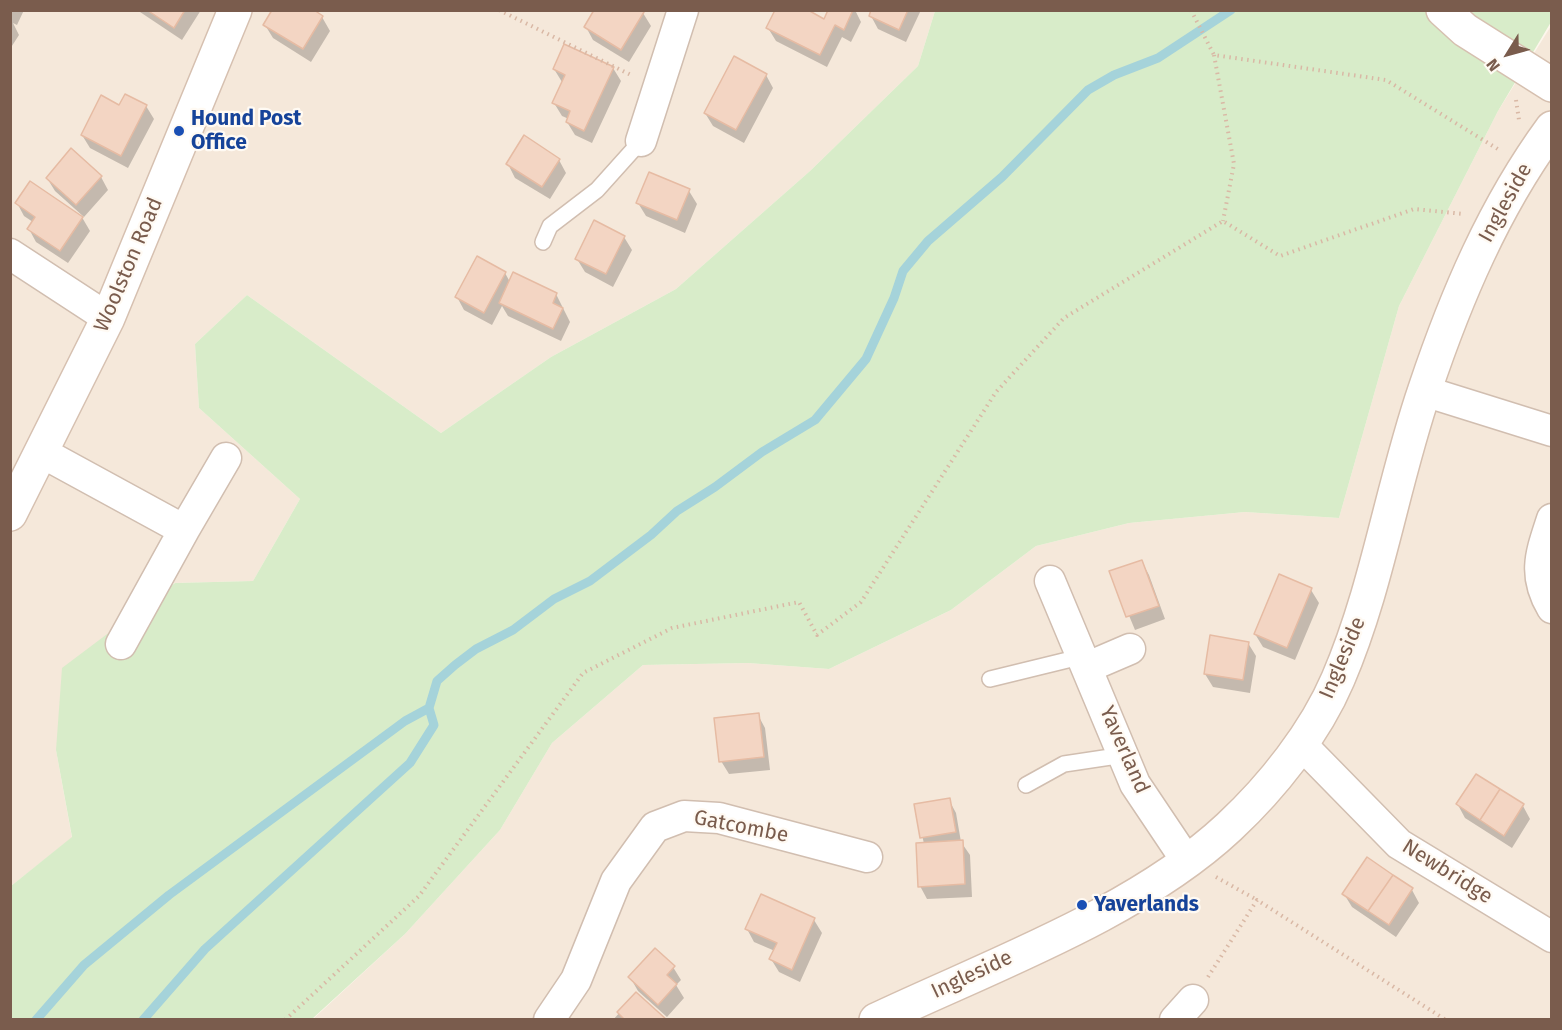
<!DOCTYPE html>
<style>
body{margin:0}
#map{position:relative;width:1562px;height:1030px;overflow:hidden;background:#fdf6ec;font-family:"Fira Sans",sans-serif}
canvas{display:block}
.frame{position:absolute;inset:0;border:12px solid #7a5c4d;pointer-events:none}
.north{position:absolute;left:1478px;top:24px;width:60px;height:60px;-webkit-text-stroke:4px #fffaf3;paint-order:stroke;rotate:233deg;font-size:16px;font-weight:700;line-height:24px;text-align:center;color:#7a5c4d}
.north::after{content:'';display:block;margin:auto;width:21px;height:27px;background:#7a5c4d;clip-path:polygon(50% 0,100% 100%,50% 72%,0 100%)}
</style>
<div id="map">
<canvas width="1562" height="1030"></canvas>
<div class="frame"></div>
<div class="north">N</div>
</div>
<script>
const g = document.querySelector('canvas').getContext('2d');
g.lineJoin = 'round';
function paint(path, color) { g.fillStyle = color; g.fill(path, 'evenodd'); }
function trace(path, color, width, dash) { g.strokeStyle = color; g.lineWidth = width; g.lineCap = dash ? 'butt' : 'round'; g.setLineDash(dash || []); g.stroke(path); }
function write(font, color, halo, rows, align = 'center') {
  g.font = font + ' "Fira Sans",sans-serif'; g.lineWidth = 4.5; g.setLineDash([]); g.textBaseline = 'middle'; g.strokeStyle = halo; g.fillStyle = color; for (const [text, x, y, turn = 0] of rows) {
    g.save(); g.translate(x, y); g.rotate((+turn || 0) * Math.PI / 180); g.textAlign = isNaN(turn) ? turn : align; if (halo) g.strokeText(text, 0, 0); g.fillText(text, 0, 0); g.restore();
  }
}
paint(new Path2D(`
 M 11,11 L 935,11 L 918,66 L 810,171 L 676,289 L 551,357 L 441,433 L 247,295 L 195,344 L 199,408 L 300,499 L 253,581 L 174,583 L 56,750 L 72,838 L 11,886 Z
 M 1551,26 L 1551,1019 L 312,1020 L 405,934 L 500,830 L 552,743 L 643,665 L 748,663 L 829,669 L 951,610 L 1036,546 L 1129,523 L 1245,512 L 1339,518 L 1399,306 L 1498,111 Z`), '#f5e8da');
paint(new Path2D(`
 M 935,11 L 1551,11 L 1551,22 L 1498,111 L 1399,306 L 1339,518 L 1245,512 L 1129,523 L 1036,546 L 951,610 L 829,669 L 748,663 L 643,665 L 552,743 L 500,830 L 405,934 L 312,1019 L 11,1020 L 11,886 L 72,837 L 56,750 L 62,668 L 175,583 L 253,581 L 300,499 L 199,408 L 195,344 L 247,295 L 441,433 L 551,357 L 676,289 L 810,171 L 918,66 Z`), '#d8ecc9');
paint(new Path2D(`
 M 10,10 L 24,10 L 17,25 L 13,23 L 19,35 L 10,49 Z
 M 137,10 L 201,10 L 182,40 Z
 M 311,10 L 322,17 L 330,31 L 311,62 L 273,38 L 265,25 Z
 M 829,10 L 855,10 L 861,22 L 851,42 L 842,37 L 827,67 L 776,41 L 768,28 L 824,21 Z
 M 873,10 L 921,10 L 906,42 L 878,29 L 871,16 Z
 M 643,13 L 651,26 L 629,62 L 593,40 L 586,27 Z
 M 613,68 L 621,81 L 592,143 L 575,135 L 567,122 L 569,119 L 562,116 L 554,103 L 562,82 L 554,69 Z
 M 766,75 L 773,88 L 744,143 L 713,126 L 705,113 Z
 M 146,106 L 154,119 L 128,168 L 90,148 L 82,135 L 120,107 Z
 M 559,160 L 566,173 L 550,199 L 515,178 L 508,164 Z
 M 101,177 L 108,190 L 84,217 L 55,191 L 47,178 Z
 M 30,183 L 83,219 L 90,231 L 68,263 L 36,242 L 29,229 L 33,222 L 24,216 L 17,203 Z
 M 689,191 L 697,204 L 685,233 L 646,216 L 638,203 Z
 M 624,237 L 632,250 L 613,287 L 585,272 L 577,259 Z
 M 505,273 L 510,282 L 556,294 L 570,322 L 561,341 L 508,316 L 502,306 L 492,325 L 464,310 L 457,297 Z
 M 1142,562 L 1149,575 L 1165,619 L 1135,630 L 1111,572 Z
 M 1311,590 L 1319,603 L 1295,660 L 1263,647 L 1255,634 Z
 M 1248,643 L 1256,656 L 1250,693 L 1213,687 L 1205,674 Z
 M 758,715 L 765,728 L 770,770 L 729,774 L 721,761 Z
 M 949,800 L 956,813 L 961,842 L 970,855 L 972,897 L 927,899 L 920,886 L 924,844 L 916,805 Z
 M 1458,805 L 1523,806 L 1530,819 L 1512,848 L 1465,818 Z
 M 1412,890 L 1419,903 L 1396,937 L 1352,907 L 1344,894 Z
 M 762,896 L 814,920 L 822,933 L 800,982 L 779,972 L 771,959 L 775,951 L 754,942 L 747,929 Z
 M 673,967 L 681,980 L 676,985 L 684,998 L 667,1017 L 638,991 L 630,977 Z
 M 636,994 L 664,1020 L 613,1020 Z`), '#0003');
trace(new Path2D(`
 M 36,1020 L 84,965 L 169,895 L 405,721 L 429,708
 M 143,1020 L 205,949 L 410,763 L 434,725 L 429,708 L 437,681 L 455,665 L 476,649 L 513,630 L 554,599 L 590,581 L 651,535 L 677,511 L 715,487 L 762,452 L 815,420 L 866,359 L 894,298 L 903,271 L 928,241 L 1002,177 L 1088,90 L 1114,75 L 1158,58 L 1231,10`), '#a5d3da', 9);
const building = new Path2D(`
 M 147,10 L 185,10 L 174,28 Z
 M 272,10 L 314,10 L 323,16 L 303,49 L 263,25 Z
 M 594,10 L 641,10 L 644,12 L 621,50 L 584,27 Z
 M 775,10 L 808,10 L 824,19 L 828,10 L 853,10 L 844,30 L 835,25 L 820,55 L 766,28 Z
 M 871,10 L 908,10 L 899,30 L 869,16 Z
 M 564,44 L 614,67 L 584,131 L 566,122 L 570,111 L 552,103 L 565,75 L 553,69 Z
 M 734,56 L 767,74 L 736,130 L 704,113 Z
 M 125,94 L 147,105 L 121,156 L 81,135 L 101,95 L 119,105 Z
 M 524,135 L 560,159 L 542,187 L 506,164 Z
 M 71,148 L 102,176 L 76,205 L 46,178 Z
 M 649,172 L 690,189 L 677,220 L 636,203 Z
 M 30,181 L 83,217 L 60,251 L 27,229 L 35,217 L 15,203 Z
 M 594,220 L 625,236 L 606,274 L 575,259 Z
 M 477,256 L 506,272 L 484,313 L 455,297 Z
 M 513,272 L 557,293 L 553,303 L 563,308 L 553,329 L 499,303 Z
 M 1142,560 L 1159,606 L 1126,617 L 1109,571 Z
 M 1279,574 L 1312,588 L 1287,648 L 1254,634 Z
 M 1210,635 L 1249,642 L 1243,680 L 1204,674 Z
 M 759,713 L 764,757 L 719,762 L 714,718 Z
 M 1476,774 L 1500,789 L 1480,820 L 1456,804 Z
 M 1500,789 L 1524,804 L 1504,836 L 1480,820 Z
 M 950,798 L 956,832 L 920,838 L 914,804 Z
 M 963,840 L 965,884 L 918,887 L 916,843 Z
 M 1367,857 L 1393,875 L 1368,911 L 1342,894 Z
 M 1393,875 L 1413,888 L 1389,925 L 1368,911 Z
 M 761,894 L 815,918 L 792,970 L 769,959 L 777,943 L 745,929 Z
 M 655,948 L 675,966 L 667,975 L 677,984 L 658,1005 L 628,977 Z
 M 636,992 L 667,1020 L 625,1020 L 617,1012 Z`);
paint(building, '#f3d5c3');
trace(building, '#e6bba3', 1.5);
const lane = new Path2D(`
 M 543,242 L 550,226 L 597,190 L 641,141
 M 990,679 L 1084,656
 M 1026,785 L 1064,764 L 1124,755`);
const street = new Path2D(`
 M 641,141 L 683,10
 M 10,254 L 108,318
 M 1424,391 L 1552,431
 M 41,452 L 184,530 L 121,644
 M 1552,519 C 1541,553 1532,574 1552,608
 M 184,530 L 226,458
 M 1050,581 L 1135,784 L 1186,860
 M 1088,667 L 1130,649
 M 1301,744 L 1399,844 L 1552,937
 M 549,1020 L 576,980 L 616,881 L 655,827 L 684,816 L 719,818 L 867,857
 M 1175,1020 L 1193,1000`);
const secondary = new Path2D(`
 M 1443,10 L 1465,30 L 1552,85
 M 10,514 L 108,318 L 235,10
 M 876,1020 C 990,966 1137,913 1229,827 C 1272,787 1315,733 1338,679 C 1378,586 1392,485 1425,389 C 1456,297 1494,207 1552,128`);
trace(lane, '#d1beb0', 18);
trace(street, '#d1beb0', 33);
trace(secondary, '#d6c0b0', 36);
trace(new Path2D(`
 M 499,10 L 631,75
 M 1191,10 L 1214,55 L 1386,80 L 1501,151
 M 1214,55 L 1234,164 L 1223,221
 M 1516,100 L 1519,120
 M 1216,877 L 1257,900
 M 1208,977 L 1257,900 L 1446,1020
 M 285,1020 L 419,896 L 583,673 L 672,628 L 799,602 L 817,635 L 861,602 L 996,392 L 1064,318 L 1223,221 L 1280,256 L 1414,209 L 1464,214`), '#d9b8a5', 4, [1.5, 4.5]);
trace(lane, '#fff', 15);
trace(street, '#fff', 30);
trace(secondary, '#fff', 33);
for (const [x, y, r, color] of [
 [179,131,6,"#1a4fb4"],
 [1082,905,6,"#1a4fb4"]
]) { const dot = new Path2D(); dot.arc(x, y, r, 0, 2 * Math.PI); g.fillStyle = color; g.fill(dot); trace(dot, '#fffaf3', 2); }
write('bold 21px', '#164399', '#fffaf3', [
 ["Hound Post",191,119],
 ["Office",191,143],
 ["Yaverlands",1094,905]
], 'left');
write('21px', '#7a5c4d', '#fffaf3', [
 ["Ingleside",1506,203,-61],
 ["Woolston Road",129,265,-67],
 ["Ingleside",1343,658,-67],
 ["Yaverland",1124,750,66],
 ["Gatcombe",741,827,11],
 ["Newbridge",1447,872,32],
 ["Ingleside",972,975,-25]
]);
</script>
